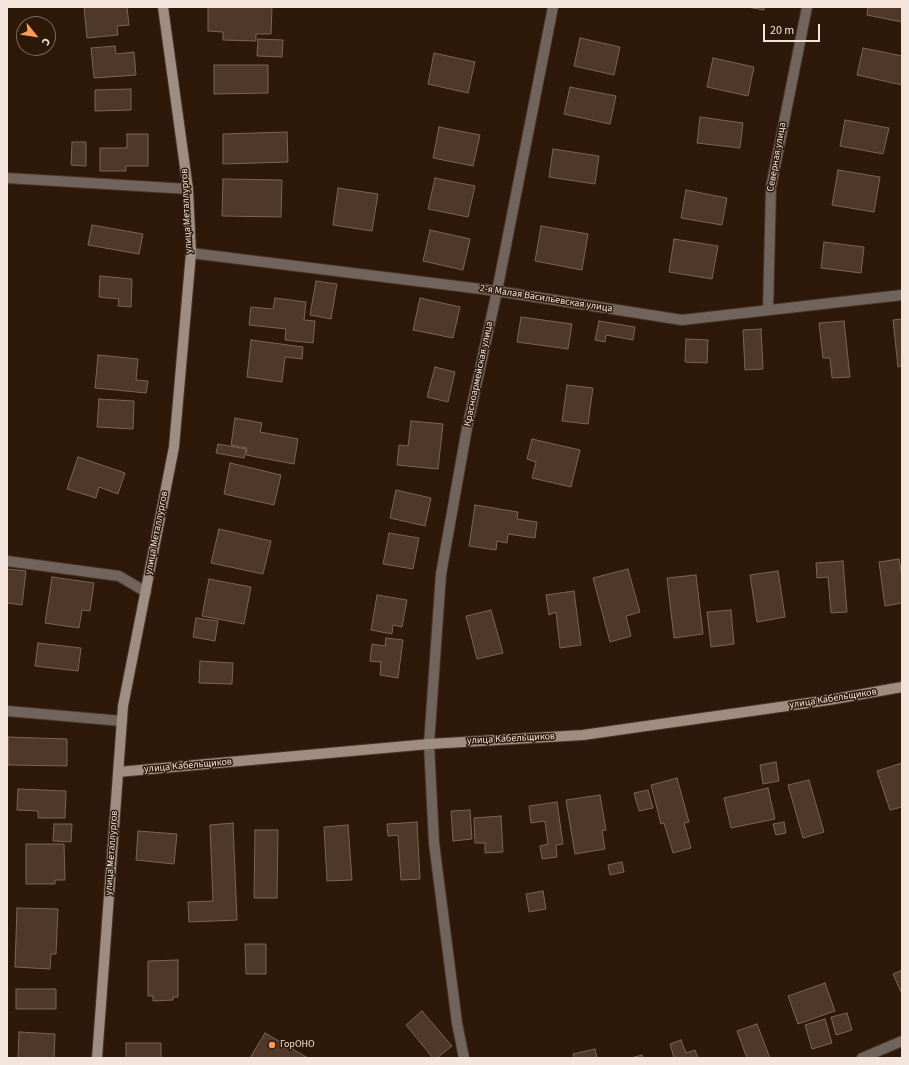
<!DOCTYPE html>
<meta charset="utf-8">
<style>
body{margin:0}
#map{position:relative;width:909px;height:1065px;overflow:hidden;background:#2d1809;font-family:"Source Sans 3",sans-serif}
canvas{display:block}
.frame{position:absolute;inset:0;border:8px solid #f4e5dc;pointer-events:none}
.north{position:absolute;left:16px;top:16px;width:40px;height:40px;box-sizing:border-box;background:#2d1809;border:1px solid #7d6a5d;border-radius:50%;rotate:120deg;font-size:11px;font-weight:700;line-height:16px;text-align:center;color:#f4e5dc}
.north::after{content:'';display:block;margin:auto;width:14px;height:18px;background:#fd9c56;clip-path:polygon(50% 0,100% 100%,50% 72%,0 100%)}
.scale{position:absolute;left:763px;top:24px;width:57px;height:18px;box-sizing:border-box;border:2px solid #f4e5dc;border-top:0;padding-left:5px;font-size:12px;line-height:14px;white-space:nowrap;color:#f4e5dc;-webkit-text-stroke:3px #2d1809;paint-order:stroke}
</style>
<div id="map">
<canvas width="909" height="1065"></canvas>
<div class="frame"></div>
<div class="north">С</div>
<div class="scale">20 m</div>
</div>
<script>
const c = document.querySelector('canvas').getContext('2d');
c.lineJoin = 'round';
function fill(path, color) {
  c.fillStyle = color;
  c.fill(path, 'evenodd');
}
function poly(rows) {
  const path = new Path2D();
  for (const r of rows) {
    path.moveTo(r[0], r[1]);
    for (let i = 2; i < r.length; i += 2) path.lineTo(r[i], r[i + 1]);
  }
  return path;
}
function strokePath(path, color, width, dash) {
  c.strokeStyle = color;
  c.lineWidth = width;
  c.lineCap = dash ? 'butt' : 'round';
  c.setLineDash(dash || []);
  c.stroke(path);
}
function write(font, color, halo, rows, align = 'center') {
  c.font = font + ' "Source Sans 3",sans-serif';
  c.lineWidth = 3;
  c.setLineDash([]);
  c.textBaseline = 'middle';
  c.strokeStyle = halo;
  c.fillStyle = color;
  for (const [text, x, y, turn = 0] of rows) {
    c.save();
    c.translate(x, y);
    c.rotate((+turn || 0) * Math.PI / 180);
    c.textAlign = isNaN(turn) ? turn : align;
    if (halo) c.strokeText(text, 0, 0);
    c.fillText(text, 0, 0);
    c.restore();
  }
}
const building = poly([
 [84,7,127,7,129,25,117,26,118,35,87,38,84,7],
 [208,7,272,7,271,34,256,34,256,41,223,40,223,32,208,31,208,7],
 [747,7,764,7,764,10,747,7],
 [868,7,902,7,902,22,867,15,868,7],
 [580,38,620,47,614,75,574,66,580,38],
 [258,39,283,40,282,57,257,56,258,39],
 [115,46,116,54,134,52,136,75,94,78,91,48,115,46],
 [863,48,902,56,902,85,857,75,863,48],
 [434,53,475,62,468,93,428,84,434,53],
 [713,58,754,67,748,96,707,87,713,58],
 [214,65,268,65,268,93,214,94,214,65],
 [570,87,616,96,610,124,564,114,570,87],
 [131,89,131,110,95,111,95,90,131,89],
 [700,117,743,123,740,148,697,143,700,117],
 [845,120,889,128,883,154,840,146,845,120],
 [439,127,480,135,473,166,433,158,439,127],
 [287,132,288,162,223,164,223,134,287,132],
 [127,134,148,134,148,166,126,166,126,171,100,171,100,148,127,148,127,134],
 [72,142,86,142,86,166,71,165,72,142],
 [553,149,599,156,595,184,549,177,553,149],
 [838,170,880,177,874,212,832,205,838,170],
 [435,178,475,186,468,217,428,209,435,178],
 [223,179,282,180,281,217,222,216,223,179],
 [338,188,378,194,372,231,333,225,338,188],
 [686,190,727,198,722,225,681,218,686,190],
 [92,225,143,234,139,254,88,245,92,225],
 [541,226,588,234,582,270,535,261,541,226],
 [430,230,470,239,463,270,423,261,430,230],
 [674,239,718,246,712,279,669,272,674,239],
 [824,242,864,247,861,273,821,268,824,242],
 [100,276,132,279,131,307,118,306,119,299,99,297,100,276],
 [316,281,337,284,331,319,310,315,316,281],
 [275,298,306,302,304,320,315,321,313,343,285,340,286,329,249,325,251,307,273,309,275,298],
 [420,298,460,307,453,338,413,330,420,298],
 [521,317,572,324,568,349,517,342,521,317],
 [902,319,902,366,898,367,893,320,902,319],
 [599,321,635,327,633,340,606,335,605,342,595,340,599,321],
 [844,321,850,377,832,378,830,358,823,358,819,323,844,321],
 [761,329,763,369,745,370,743,330,761,329],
 [686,339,708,340,707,363,685,362,686,339],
 [251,340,303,347,302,359,285,357,282,382,247,377,251,340],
 [98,355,138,359,136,380,148,381,146,393,95,388,98,355],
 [435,367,455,372,448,402,427,397,435,367],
 [567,385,593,388,588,424,562,421,567,385],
 [99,399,134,401,133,429,97,427,99,399],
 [235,418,262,423,260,432,298,439,294,464,246,455,247,448,231,445,235,418],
 [411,421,443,424,438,469,397,465,399,445,408,446,411,421],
 [532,439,580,450,571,487,532,478,536,462,527,459,532,439],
 [218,444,246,449,244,458,216,453,218,444],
 [78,457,125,473,118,494,99,487,96,498,67,489,78,457],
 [230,463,281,475,274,505,224,494,230,463],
 [396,490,431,498,425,526,390,518,396,490],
 [475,505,518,512,517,519,537,522,535,538,508,534,507,543,497,541,496,550,469,546,475,505],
 [219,529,271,541,263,574,211,563,219,529],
 [389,533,419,538,413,569,383,564,389,533],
 [899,559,902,577,902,603,885,606,879,562,899,559],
 [843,561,847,612,831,613,828,577,817,578,816,563,843,561],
 [7,569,26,571,22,605,7,603,7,569],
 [628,569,640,612,626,616,631,636,610,642,593,578,628,569],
 [778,571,785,617,757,622,750,575,778,571],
 [696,575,703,634,674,638,667,578,696,575],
 [52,577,94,583,90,611,82,610,79,628,45,623,52,577],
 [209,579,251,587,244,624,202,616,209,579],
 [574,591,581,645,560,648,556,612,549,615,546,595,574,591],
 [377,595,407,600,402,627,393,625,392,634,371,630,377,595],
 [491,610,503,653,477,659,466,616,491,610],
 [731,610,734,644,711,647,707,612,731,610],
 [196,618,218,621,215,641,193,637,196,618],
 [386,638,403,640,398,678,380,675,381,662,370,661,372,644,385,646,386,638],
 [38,643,81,648,78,671,35,666,38,643],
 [200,661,233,663,232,684,199,683,200,661],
 [8,737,67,739,67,766,8,765,8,737],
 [776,762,779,781,763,784,760,765,776,762],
 [902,763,902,807,890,810,877,771,902,763],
 [677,778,689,822,684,823,691,848,673,853,664,823,661,824,651,785,677,778],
 [809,780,824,832,803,838,788,785,809,780],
 [768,788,775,819,731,828,724,798,768,788],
 [18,789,66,791,65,818,38,818,38,811,17,810,18,789],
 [648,790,653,808,639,811,634,793,648,790],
 [600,795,606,830,602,831,605,849,575,854,566,800,600,795],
 [557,802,563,844,556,845,557,857,542,859,540,846,548,844,545,821,531,823,529,806,557,802],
 [470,810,472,839,453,841,451,811,470,810],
 [501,816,503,852,485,853,485,843,475,843,474,818,501,816],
 [417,822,420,879,401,880,398,835,388,836,387,824,417,822],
 [784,822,786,833,776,835,773,824,784,822],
 [233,823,237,920,189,922,188,902,213,901,210,825,233,823],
 [54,824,72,824,71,842,53,841,54,824],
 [348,825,352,880,327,881,324,827,348,825],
 [255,830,278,830,277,898,254,898,255,830],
 [138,831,177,834,174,864,136,860,138,831],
 [26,844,64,844,65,880,55,880,55,884,26,884,26,844],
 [622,862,624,872,610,875,608,865,622,862],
 [543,891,546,909,529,912,526,894,543,891],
 [17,908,58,909,56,954,51,954,50,969,15,967,17,908],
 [245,944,266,944,266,974,246,974,245,944],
 [178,960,178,997,173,997,173,1000,153,1001,153,996,148,996,148,961,178,960],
 [902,970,902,994,893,974,902,970],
 [825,983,835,1011,798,1024,788,996,825,983],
 [16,989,56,989,56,1009,16,1009,16,989],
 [422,1011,452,1046,437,1058,433,1058,406,1025,422,1011],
 [847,1013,852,1030,836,1035,831,1017,847,1013],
 [825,1019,832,1043,812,1049,805,1025,825,1019],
 [757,1024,770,1058,747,1058,737,1031,757,1024],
 [19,1032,55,1034,54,1058,18,1058,19,1032],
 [265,1033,308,1058,250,1058,265,1033],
 [681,1040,686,1053,695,1050,698,1058,674,1058,670,1044,681,1040],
 [126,1043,161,1043,161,1058,126,1058,126,1043],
 [595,1049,597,1058,574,1058,573,1054,595,1049],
 [642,1055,643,1058,631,1058,642,1055]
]);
fill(building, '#4f3829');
strokePath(building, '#7d6453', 1);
const lane = poly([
 [7,561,119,576,146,592],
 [429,744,434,843,457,1023,464,1058]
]);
const street = poly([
 [7,178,188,189],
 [191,253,497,291,682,320,902,295],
 [768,310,771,187,807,7],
 [7,711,122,721],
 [429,744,441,574,467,428,497,291,553,7],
 [862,1058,902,1041]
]);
const secondary = poly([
 [118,772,429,744,583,735,829,700,902,687],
 [97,1058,123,706,174,447,191,253,188,189,163,7]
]);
strokePath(lane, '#493527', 12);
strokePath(street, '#493527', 12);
strokePath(secondary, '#493527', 12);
strokePath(lane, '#70645d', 10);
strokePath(street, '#70645d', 10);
strokePath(secondary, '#9f8d81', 10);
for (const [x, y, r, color] of [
 [272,1045,4,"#fd9c56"]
]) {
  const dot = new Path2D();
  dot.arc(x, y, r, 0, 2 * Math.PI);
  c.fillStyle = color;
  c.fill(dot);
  strokePath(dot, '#2d1809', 1.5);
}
write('10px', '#f4e5dc', '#2d1809', [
 ["Северная улица",777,157,-80],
 ["улица Металлургов",187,211,-93],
 ["2-я Малая Васильевская улица",546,299,9],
 ["Красноармейская улица",479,374,-78],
 ["улица Металлургов",157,533,-79],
 ["улица Кабельщиков",833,699,-9],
 ["улица Кабельщиков",511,739,-3],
 ["улица Кабельщиков",188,766,-5],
 ["улица Металлургов",112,853,-86]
]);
write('10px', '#f4e5dc', '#2d1809', [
 ["ГорОНО",280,1045]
], 'left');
</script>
